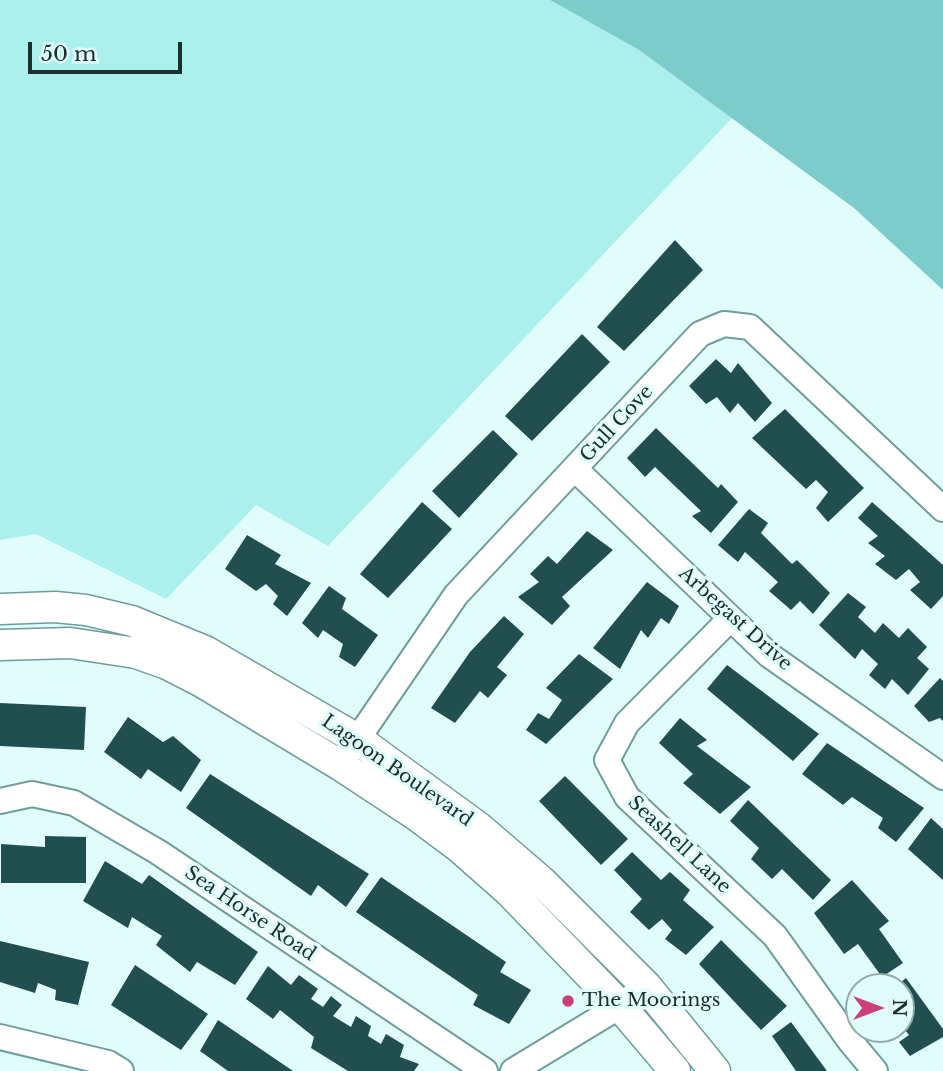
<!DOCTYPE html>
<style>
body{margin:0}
#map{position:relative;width:943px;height:1071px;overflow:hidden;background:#e0fdfc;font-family:"Libre Baskerville",serif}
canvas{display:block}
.north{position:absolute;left:845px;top:973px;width:70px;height:70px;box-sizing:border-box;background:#e0fdfc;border:2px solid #92abaa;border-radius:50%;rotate:90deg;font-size:19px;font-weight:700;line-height:28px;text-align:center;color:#1c2f2f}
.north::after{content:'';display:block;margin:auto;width:24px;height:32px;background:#c9407b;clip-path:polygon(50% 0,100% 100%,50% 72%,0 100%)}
.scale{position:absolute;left:28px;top:42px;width:154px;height:32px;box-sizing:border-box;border:4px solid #1c2f2f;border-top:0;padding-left:9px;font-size:21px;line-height:24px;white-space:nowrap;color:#1c2f2f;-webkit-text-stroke:5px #e0fdfc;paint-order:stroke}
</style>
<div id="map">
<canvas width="943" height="1071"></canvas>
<div class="north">N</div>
<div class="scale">50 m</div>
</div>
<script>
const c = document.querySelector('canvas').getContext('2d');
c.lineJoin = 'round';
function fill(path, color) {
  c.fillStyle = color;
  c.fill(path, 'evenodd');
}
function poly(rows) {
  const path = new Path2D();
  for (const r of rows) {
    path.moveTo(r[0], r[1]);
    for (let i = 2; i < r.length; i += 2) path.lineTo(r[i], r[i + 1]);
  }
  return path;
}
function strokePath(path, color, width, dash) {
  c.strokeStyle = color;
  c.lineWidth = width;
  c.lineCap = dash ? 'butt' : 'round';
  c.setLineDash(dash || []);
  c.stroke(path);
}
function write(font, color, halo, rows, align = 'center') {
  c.font = font + ' "Libre Baskerville",serif';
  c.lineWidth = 7;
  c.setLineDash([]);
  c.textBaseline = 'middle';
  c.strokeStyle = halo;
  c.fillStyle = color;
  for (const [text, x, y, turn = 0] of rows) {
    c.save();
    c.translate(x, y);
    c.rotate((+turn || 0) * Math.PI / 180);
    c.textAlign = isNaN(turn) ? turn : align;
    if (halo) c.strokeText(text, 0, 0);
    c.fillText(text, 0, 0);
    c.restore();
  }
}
fill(poly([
 [0,0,550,0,639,50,732,118,328,546,256,505,166,599,36,534,0,540]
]), '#acf0ee');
fill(poly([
 [550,0,943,0,943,290,854,208,639,50]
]), '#7ccccb');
fill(poly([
 [675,240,703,270,624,351,597,327],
 [582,334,610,362,532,441,505,416],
 [716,359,731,373,738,363,772,403,755,422,738,403,730,413,717,397,706,404,689,386],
 [785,409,864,488,828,522,816,508,828,492,816,480,806,489,752,438],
 [656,428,718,488,721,484,738,502,711,533,692,516,701,511,655,467,645,477,627,458],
 [493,430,518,454,459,518,432,491],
 [422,502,452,529,388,598,360,574],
 [872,502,943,565,943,596,931,609,910,590,920,582,909,569,896,580,875,564,885,556,868,543,878,536,858,518],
 [749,509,768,523,761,533,792,564,797,560,830,593,813,614,800,601,791,610,769,591,778,582,745,552,738,562,718,545],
 [587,531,613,550,562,597,570,606,552,625,518,597,539,582,530,574,548,556,557,564],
 [247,535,281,555,275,564,311,583,287,616,273,604,278,596,266,584,256,591,225,569],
 [647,582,679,606,669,624,661,618,648,638,641,630,620,669,593,648],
 [329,586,346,598,342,609,378,635,355,667,339,657,343,644,323,630,318,638,302,623],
 [848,593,866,607,858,617,875,633,883,623,899,638,908,628,927,647,917,658,929,669,908,695,892,679,885,689,869,675,878,664,862,649,855,659,819,625],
 [504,616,524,634,497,667,507,675,488,698,480,691,455,723,431,708,470,652],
 [579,654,613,679,546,744,526,730,538,713,549,719,562,700,546,688],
 [727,665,819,734,793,761,707,689],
 [940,678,943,681,943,721,940,718,929,722,914,706],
 [0,703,86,707,84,750,0,746],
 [128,717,163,742,173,736,201,760,181,792,148,769,141,779,104,752],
 [680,718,707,740,697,746,751,787,720,814,683,783,693,774,659,743],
 [827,743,924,808,896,842,878,828,883,818,852,797,843,805,802,774],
 [210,774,369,874,346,907,318,885,311,896,186,808],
 [565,776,628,839,601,865,539,801],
 [748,800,831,880,813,900,782,869,772,879,751,859,759,848,730,821],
 [931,818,943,829,943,880,908,849],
 [45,836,86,837,86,883,1,883,1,844,45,847],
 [632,852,661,880,670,872,690,890,683,900,714,927,686,955,665,939,672,930,662,919,649,930,630,912,642,899,614,870],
 [105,861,142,884,149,875,258,952,235,985,197,962,190,972,156,945,162,936,132,917,128,928,83,901],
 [381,877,506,962,500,972,531,990,509,1024,473,1005,478,995,356,912],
 [852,880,889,921,879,929,903,963,882,977,858,944,844,954,814,913],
 [721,940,787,1006,761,1030,699,964],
 [0,941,89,962,78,1005,55,1000,56,990,38,983,35,993,0,982],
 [135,965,208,1014,181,1050,111,1005],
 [268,966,291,985,299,975,318,989,311,999,323,1007,331,996,342,1005,333,1016,351,1027,356,1016,371,1026,368,1036,381,1044,386,1034,404,1045,400,1057,419,1064,414,1071,348,1071,311,1048,314,1037,280,1010,273,1019,246,999],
 [906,978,943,1029,943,1037,910,1056,899,1042,909,1035,901,1025,901,987,895,987],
 [218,1020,293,1071,228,1071,200,1051],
 [791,1022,827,1071,796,1071,772,1036]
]), '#214e4e');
const minor = poly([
 [575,469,769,655,943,777],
 [730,619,627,723,607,760,627,797,775,936,850,1041,875,1071],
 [348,753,456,595,700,334,724,324,750,327,943,509],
 [0,801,32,794,74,803,158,852,485,1071],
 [0,1037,108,1063,121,1071],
 [513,1071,620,1006,646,986]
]);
const tertiary = poly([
 [0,609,55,607,86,610,132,621,205,651,357,739,478,827,542,882,646,986,715,1071],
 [0,645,70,643,136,653,167,664,202,682,340,765,416,815,459,847,509,891,620,1006,675,1071]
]);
strokePath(minor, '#6f9d9c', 28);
strokePath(tertiary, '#6f9d9c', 33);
strokePath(minor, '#fff', 24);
strokePath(tertiary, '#fff', 30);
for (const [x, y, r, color] of [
 [568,1001,7,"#c9407b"]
]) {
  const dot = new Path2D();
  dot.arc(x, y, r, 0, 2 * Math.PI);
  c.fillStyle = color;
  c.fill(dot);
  strokePath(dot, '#e0fdfc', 2.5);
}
write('19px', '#1c2f2f', '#e0fdfc', [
 ["Gull Cove",617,424,-47],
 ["Arbegast Drive",735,619,42],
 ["Lagoon Boulevard",397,771,35],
 ["Seashell Lane",679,845,43],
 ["Sea Horse Road",250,914,34]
]);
write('19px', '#1c2f2f', '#e0fdfc', [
 ["The Moorings",582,1001]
], 'left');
</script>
